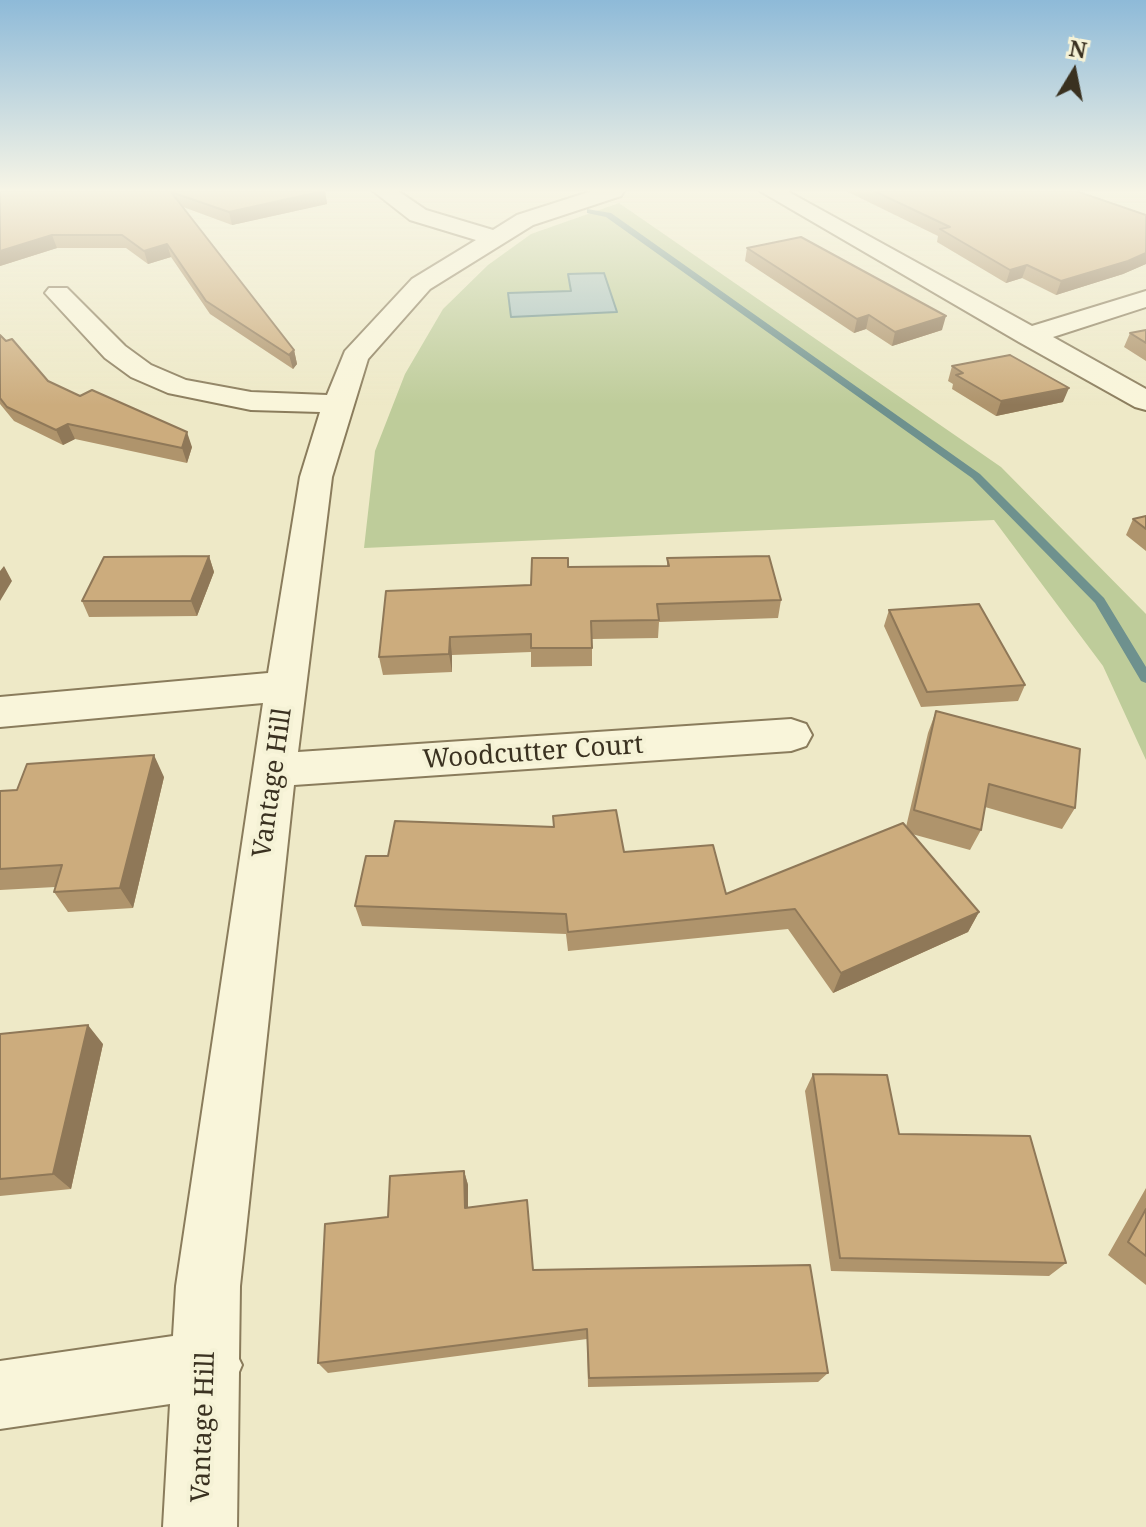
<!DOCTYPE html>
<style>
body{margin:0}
#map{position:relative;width:1146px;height:1527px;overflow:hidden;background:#eee9c7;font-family:"Noto Serif",serif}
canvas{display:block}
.north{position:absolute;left:1034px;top:32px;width:80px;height:80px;-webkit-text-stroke:6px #f5f2d6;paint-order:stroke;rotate:10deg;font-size:22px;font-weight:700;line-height:32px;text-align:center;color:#3a3120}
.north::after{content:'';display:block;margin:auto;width:28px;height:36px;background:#3a3120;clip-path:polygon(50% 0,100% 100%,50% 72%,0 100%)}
</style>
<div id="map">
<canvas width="1146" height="1527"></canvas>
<div class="north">N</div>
</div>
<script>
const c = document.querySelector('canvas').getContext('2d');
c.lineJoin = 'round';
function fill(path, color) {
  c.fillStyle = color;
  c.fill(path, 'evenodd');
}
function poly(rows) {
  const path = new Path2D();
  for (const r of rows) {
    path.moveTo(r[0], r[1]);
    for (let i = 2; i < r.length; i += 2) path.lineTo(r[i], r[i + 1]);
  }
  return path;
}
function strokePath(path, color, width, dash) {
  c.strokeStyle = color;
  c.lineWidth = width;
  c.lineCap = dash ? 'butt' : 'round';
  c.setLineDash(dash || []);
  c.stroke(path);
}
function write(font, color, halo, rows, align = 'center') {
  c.font = font + ' "Noto Serif",serif';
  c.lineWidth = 8;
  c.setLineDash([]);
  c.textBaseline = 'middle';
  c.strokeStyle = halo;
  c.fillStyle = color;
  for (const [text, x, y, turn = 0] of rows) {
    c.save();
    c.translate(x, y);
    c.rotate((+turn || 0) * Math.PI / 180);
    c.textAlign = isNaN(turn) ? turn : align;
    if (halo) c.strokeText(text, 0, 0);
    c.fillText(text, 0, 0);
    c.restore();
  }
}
fill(poly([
 [619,203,1001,467,1146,614,1146,760,1103,666,994,520,364,548,375,451,405,374,443,309,488,265,531,234]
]), '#becc9a');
const water = poly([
 [604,273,617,312,511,317,508,293,571,291,568,274,604,273]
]);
fill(water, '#a8c2bf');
strokePath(water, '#6e918e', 2);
fill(poly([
 [587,209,611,213,980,474,1104,598,1146,667,1146,683,1141,681,1095,603,972,478,606,217,587,213,587,209]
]), '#6e918e');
const minor = poly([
 [373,191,398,191,426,210,493,230,517,215,592,191,624,191,621,196,533,225,430,289,368,359,332,477,298,752,791,719,806,724,812,735,806,746,791,751,294,785,240,1286,239,1359,242,1365,239,1372,237,1527,163,1527,170,1404,0,1429,0,1361,173,1336,176,1286,263,703,0,727,0,697,268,673,300,477,320,412,251,410,168,393,131,377,105,358,45,293,49,288,67,288,125,346,151,365,186,380,251,392,327,395,345,351,412,279,476,240,410,220,373,191],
 [760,191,787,191,1032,326,1146,291,1146,307,1053,337,1146,389,1146,410,1135,407,1019,342,760,191]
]);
strokePath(minor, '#8a7c5c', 4);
fill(minor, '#f9f5da');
fill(poly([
 [0,191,325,191,327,204,232,225,183,207,294,350,297,364,293,369,210,314,171,257,148,264,126,248,57,248,0,266],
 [846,191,1076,191,1146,215,1146,264,1123,274,1056,295,1022,278,1006,283,937,242,938,236],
 [747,248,942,330,892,346,866,329,854,333,745,261],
 [1146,330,1146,361,1124,347,1130,333],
 [0,335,48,381,192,447,187,463,75,439,63,445,14,421,0,404],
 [952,366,1063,402,996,416,952,389,953,384,948,381],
 [1146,516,1146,551,1126,535,1133,519],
 [209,556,214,572,197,616,89,617,82,601],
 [667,558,781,600,778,618,659,622,658,638,592,639,592,666,531,667,531,652,452,655,452,672,383,675,379,657,568,567,667,566],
 [889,610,1025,685,1018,701,921,707,884,626],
 [936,711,1075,808,1062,829,985,807,981,830,970,850,912,834,979,912,968,932,833,993,788,929,568,951,566,934,362,926,355,906,388,856,553,827,553,816,624,852,726,894,906,827,928,733],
 [164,777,133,908,68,912,54,892,55,887,0,890,0,791],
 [0,1034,103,1044,71,1189,0,1196],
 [813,1074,899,1134,1066,1263,1049,1276,831,1271,805,1091],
 [464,1171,468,1185,468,1207,533,1270,828,1373,818,1382,588,1387,587,1339,328,1373,318,1363,388,1217],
 [1146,1188,1146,1285,1108,1255]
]), '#af946c');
fill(poly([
 [325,191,327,204,232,225,229,212],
 [52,235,57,248,0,266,0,251],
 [167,244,171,257,148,264,144,251],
 [1146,253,1146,264,1123,274,1056,295,1061,281],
 [1027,265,1022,278,1006,283,1010,270],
 [869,315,866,329,854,333,857,319],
 [946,316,942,330,892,346,895,332],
 [294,350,297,364,293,369,289,355],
 [1069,388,1063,402,996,416,1001,401],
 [68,424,75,439,63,445,56,430],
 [187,432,192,447,187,463,182,448],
 [209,556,214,572,197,616,191,601],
 [4,566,12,581,0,601,0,571],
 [450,637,452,655,452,672,449,654],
 [154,755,164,777,133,908,120,888],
 [979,912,968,932,833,993,841,973],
 [88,1025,103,1044,71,1189,53,1174],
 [464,1171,468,1185,468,1222,465,1208]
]), '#8f7858');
const building = poly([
 [0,191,324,191,229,212,171,192,294,350,289,355,206,301,167,244,144,251,122,235,52,235,0,251,0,191],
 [874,191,1076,191,1146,215,1146,253,1128,261,1061,281,1027,265,1010,270,940,229,950,227,874,191],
 [801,237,946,316,895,332,869,315,857,319,747,248,801,237],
 [1146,330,1146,343,1130,333,1146,330],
 [0,335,6,341,12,339,48,381,80,396,92,390,187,432,182,448,68,424,56,430,7,407,0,398,0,335],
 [1010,355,1069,388,1001,401,956,375,963,373,952,366,1010,355],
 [1146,516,1146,529,1133,519,1146,516],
 [209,556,191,601,82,601,104,557,209,556],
 [769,556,781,600,657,604,659,620,591,621,592,648,531,648,531,634,450,637,449,654,379,657,386,591,531,585,532,558,568,558,568,567,669,566,667,558,769,556],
 [979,604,1025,685,927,692,889,610,979,604],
 [936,711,1080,749,1075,808,989,784,981,830,914,810,936,711],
 [154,755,120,888,54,892,62,865,0,869,0,791,17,790,27,764,154,755],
 [616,810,624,852,713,845,726,894,903,823,979,912,841,973,795,909,568,932,566,914,355,906,366,856,388,856,395,821,554,827,553,816,616,810],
 [88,1025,53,1174,0,1179,0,1034,88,1025],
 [813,1074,887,1075,899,1134,1030,1136,1066,1263,840,1258,813,1074],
 [464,1171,465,1208,527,1200,533,1270,810,1265,828,1373,589,1378,587,1329,318,1363,325,1224,388,1217,390,1176,464,1171],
 [1146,1209,1146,1256,1128,1242,1146,1209]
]);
fill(building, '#ccac7d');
strokePath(building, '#8f7858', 2);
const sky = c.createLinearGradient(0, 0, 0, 405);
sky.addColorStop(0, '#8ebad8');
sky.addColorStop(0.47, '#f7f5e6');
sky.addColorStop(1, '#f7f5e600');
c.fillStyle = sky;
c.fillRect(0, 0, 1146, 405);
write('26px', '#3a3120', '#f5f2d6', [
 ["Woodcutter Court",533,753,-4],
 ["Vantage Hill",273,783,-82],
 ["Vantage Hill",204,1427,-88]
]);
</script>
